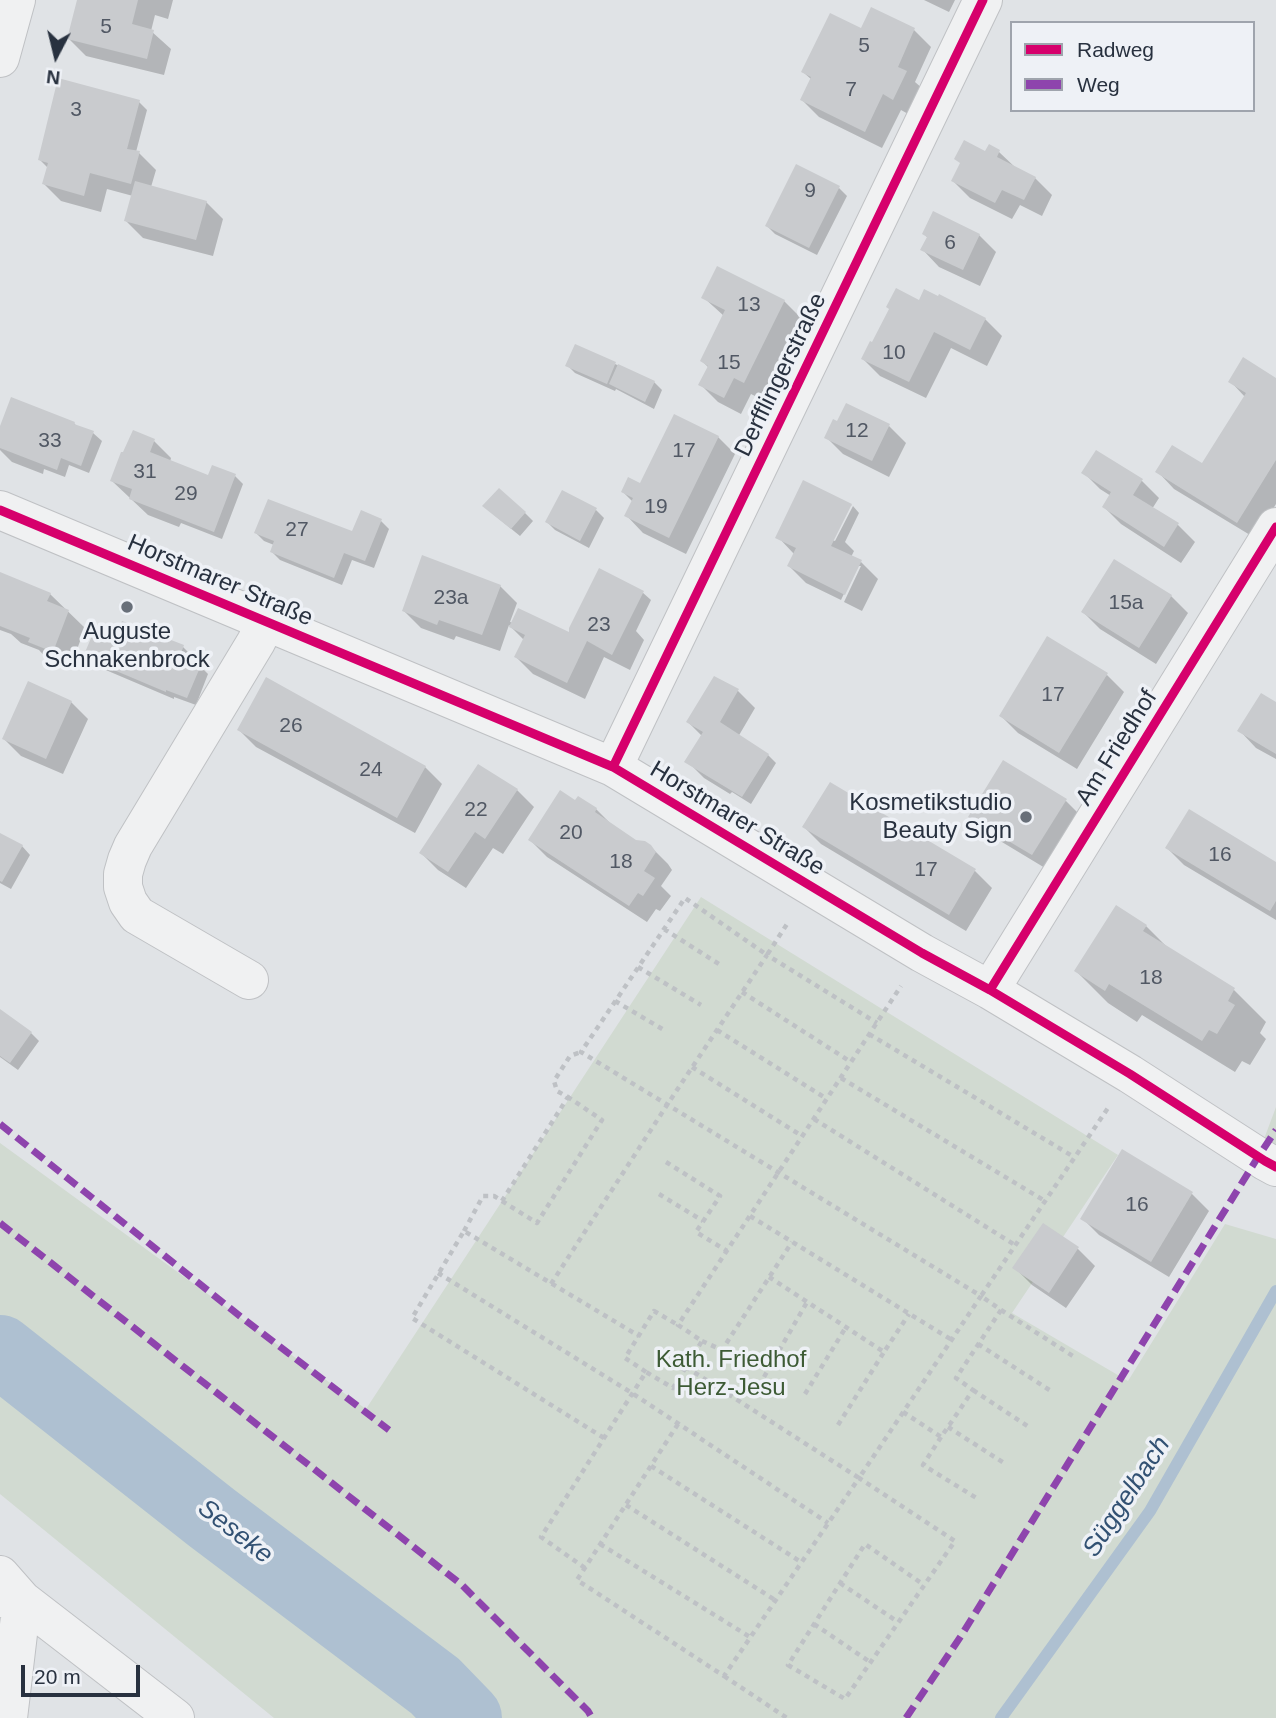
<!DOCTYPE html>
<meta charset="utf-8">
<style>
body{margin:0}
#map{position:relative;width:1276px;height:1718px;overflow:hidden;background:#e0e3e6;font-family:Helvetica,sans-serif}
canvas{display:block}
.legend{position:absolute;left:1010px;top:21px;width:245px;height:91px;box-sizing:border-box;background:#eef1f6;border:2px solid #9fa4ad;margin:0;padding:9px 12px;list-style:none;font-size:21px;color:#28313f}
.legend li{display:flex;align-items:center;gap:14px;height:35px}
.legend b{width:35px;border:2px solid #9fa4ad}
.north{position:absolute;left:21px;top:21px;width:70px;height:70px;-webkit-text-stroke:5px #eef1f6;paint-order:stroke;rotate:187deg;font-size:19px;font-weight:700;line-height:28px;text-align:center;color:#28313f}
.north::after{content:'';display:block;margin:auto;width:24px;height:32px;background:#28313f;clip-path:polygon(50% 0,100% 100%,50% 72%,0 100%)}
.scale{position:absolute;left:21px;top:1665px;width:119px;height:32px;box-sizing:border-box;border:4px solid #28313f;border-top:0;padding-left:9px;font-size:21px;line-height:24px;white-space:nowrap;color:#28313f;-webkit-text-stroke:5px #eef1f6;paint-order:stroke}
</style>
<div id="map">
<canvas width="1276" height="1718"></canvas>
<ul class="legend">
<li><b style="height:9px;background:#d6006c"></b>Radweg</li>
<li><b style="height:9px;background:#8e44ad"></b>Weg</li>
</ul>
<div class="north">N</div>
<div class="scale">20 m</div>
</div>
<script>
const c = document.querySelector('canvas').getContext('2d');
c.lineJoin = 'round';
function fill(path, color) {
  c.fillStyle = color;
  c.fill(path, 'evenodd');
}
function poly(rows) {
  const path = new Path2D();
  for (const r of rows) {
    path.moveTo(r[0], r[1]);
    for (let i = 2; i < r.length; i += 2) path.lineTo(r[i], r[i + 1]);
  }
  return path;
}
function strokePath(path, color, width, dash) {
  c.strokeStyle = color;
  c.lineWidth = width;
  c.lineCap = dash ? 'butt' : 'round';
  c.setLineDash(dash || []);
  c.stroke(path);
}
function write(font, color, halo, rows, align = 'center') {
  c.font = font + ' Helvetica,sans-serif';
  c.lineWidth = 7;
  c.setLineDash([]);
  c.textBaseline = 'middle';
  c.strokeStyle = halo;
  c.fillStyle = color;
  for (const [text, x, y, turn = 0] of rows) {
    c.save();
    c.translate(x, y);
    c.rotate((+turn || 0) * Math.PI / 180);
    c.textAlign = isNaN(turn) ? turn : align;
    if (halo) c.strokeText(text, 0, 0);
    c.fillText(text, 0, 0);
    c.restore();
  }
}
fill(poly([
 [701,897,1118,1155,1012,1313,1128,1381,1225,1224,1276,1239,1276,1718,274,1718,0,1494,0,1143,366,1409],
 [1276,1107,1276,1156,1258,1155]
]), '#d1dad1');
fill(poly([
 [79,0,173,0,168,19,155,15,151,31,171,49,164,75,86,56,69,39],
 [924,0,955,0,949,12],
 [862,30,914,30,931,47,915,82,923,89,910,115,901,110,882,148,819,117,802,100,812,80,803,72],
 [139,102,147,110,136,152,139,153,156,170,151,187,206,202,223,219,213,256,143,238,126,221,133,196,107,189,101,212,61,201,44,184,48,168,40,160],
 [989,147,999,152,1017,169,1035,178,1052,195,1042,216,1020,205,1012,219,970,198,953,181,986,154],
 [839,188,847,196,817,255,775,234,767,226],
 [924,234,979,235,996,252,980,286,939,267,923,250,928,238],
 [703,297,784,301,801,318,761,399,751,394,741,414,718,402,701,385,709,368,702,361,724,316],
 [920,302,985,319,1002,336,987,366,951,348,926,398,880,376,863,359],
 [576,346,654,382,662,390,654,409,616,389,615,391,575,373,567,365],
 [1276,380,1276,504,1255,538,1174,489,1158,472,1203,466,1245,397,1231,382],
 [74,423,78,428,93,433,102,441,89,473,69,465,65,477,44,469,43,474,12,462,0,450,0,431],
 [889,426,906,443,889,477,843,454,826,437],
 [718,437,735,454,686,554,643,533,626,515,633,502,623,492,641,485],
 [154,441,171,458,170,462,209,478,235,476,243,484,222,539,181,523,179,527,148,515,112,481],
 [1083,472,1142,481,1159,498,1152,509,1178,525,1195,542,1181,563,1121,524,1104,507,1111,496,1100,489],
 [804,482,852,506,849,506,832,540,835,541,853,506,859,513,845,542,854,551,851,557,861,562,878,579,862,611,844,602,861,566,857,566,841,600,806,583,789,566,794,554,778,537],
 [563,492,596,510,604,518,589,548,555,530,547,522],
 [525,513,533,521,520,536,493,514],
 [381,521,389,529,374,568,352,560,342,585,280,560,272,552,274,545,264,541,256,533,353,533],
 [0,574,50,594,85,628,70,668,47,659,39,650,21,643,11,634,0,630],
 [500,586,517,603,510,622,570,635,642,592,651,600,636,631,644,640,630,670,604,657,585,699,533,674,516,657,524,640,509,625,500,651,456,636,454,640,421,628,404,611],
 [1171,596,1188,613,1156,664,1100,629,1083,612],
 [119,635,183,647,191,655,188,662,200,666,208,674,196,705,174,697,174,699,94,665,85,657],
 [1107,675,1124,692,1077,769,1018,733,1001,716],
 [714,678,738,691,755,708,738,737,768,755,776,763,751,804,732,792,730,794,704,778,687,761,702,736,688,722],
 [71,702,88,719,63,774,21,756,4,739],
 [1276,704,1276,759,1256,748,1240,731],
 [239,730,425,767,442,784,415,833,256,747],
 [831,784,975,871,992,888,966,931,821,844,804,827],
 [517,790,534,807,503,854,493,848,466,888,438,870,421,853],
 [1066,801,1083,818,1050,871,987,833,971,816],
 [576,802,596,809,613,826,636,841,650,846,668,864,672,870,661,886,671,896,660,911,656,909,647,922,547,857,530,840],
 [0,835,22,846,30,855,11,889,0,883],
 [1167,848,1276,864,1276,920,1184,865],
 [1146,926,1171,951,1234,990,1266,1022,1260,1033,1266,1039,1250,1065,1242,1061,1235,1072,1142,1015,1137,1022,1108,1003,1076,971],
 [0,1011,31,1033,39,1041,18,1070,0,1057],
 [1123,1152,1192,1194,1209,1211,1169,1277,1099,1235,1082,1218],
 [1043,1225,1078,1249,1095,1266,1066,1308,1032,1285,1015,1268]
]), '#0003');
strokePath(poly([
 [1001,1718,1150,1511,1276,1291]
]), '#aec0d1', 12);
strokePath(poly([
 [0,1351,212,1518,435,1686,466,1718]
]), '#aec0d1', 72);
fill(poly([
 [77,0,138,0,132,24,154,30,147,59,67,39],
 [871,7,915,28,898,67,907,71,893,100,883,94,865,132,800,100,811,77,801,72,830,13,861,28],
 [58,78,140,100,127,149,140,151,131,184,90,173,84,196,42,184,48,163,38,160],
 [964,140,985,151,989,144,1000,150,997,157,1036,177,1024,200,1002,190,995,203,951,181,960,163,954,159],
 [796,164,840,186,809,248,765,226],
 [135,181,207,201,196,240,124,221],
 [933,211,980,234,963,270,920,250,927,237,922,234],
 [717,266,785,300,744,383,734,378,724,398,698,385,708,366,700,361,725,310,701,298],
 [896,288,919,300,924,289,938,296,939,294,986,318,970,350,934,332,909,382,861,359,870,341,872,342,889,309,886,307],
 [575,344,616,362,607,384,565,366],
 [1243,357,1276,378,1276,460,1237,523,1155,472,1172,445,1202,463,1246,393,1228,382],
 [618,364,655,381,645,402,609,384],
 [11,397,75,422,74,424,94,431,81,466,61,458,57,470,0,448,0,426],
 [846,403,890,424,872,461,824,438,833,419,837,421],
 [674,414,719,436,669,538,624,516,633,498,621,492,628,477,640,483],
 [133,430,155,439,150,452,208,475,212,465,236,474,214,532,129,499,132,489,110,481,121,452,123,452],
 [1096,450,1143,479,1133,495,1179,523,1164,547,1102,507,1111,492,1081,473],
 [803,480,852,504,831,546,862,560,845,595,787,566,796,548,775,538],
 [499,488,526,512,511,529,482,506],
 [562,490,597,508,580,541,545,522],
 [268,499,352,531,361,510,382,519,365,561,344,553,334,578,270,552,274,541,254,533],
 [422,555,501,585,482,635,439,620,437,625,402,611],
 [1114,559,1172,595,1139,648,1081,612],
 [599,568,644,591,612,655,587,641,567,683,514,657,525,635,509,627,518,608,569,632,569,628],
 [0,572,51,593,47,601,69,610,53,652,28,642,30,638,0,626],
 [122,621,184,645,180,656,201,665,187,698,166,690,166,692,83,657,97,624,118,632],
 [1047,636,1108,673,1059,753,999,716],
 [714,676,739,689,720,722,769,754,742,797,684,762,703,732,686,722],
 [266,677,426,766,397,818,237,730],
 [28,681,72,701,46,759,2,739],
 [1261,693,1276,702,1276,754,1237,731],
 [1003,760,1067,799,1032,855,968,817],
 [478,764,518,789,485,839,475,832,448,872,419,853],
 [830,782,976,869,949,915,802,827],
 [560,790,575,800,578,796,597,808,595,812,636,840,645,841,651,845,656,852,644,871,655,878,643,896,638,893,629,906,528,840],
 [1189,809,1276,862,1276,901,1270,911,1165,848],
 [0,833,23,845,2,882,0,881],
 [1116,905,1147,925,1143,931,1235,988,1228,1001,1235,1005,1217,1034,1209,1030,1202,1041,1109,984,1105,991,1074,971],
 [0,1009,32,1032,10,1063,0,1056],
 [1122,1149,1193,1192,1151,1262,1080,1219],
 [1043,1223,1079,1247,1049,1293,1012,1268]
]), '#c9cbce');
const minor = poly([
 [0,58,16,0],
 [0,510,613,767,922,953,990,990,1130,1074,1265,1161,1276,1167],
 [613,767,983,0],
 [249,980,137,915,128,902,123,887,123,874,127,860,133,846,256,642,266,622],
 [990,990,1276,527],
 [0,1575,22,1600,175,1718],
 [2,1598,22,1600,8,1718]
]);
strokePath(minor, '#bfc1c4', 40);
strokePath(poly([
 [664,929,722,966],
 [638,967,701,1005],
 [742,992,851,1062],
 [615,1001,664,1030],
 [717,1030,827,1099],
 [869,1034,1074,1157],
 [692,1067,802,1136],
 [841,1078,1045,1201],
 [814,1119,1015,1245],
 [666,1162,720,1196,696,1232,727,1251],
 [659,1194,703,1221],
 [502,1201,537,1223,602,1120,568,1097],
 [750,1216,952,1340],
 [464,1231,483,1196,494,1196,502,1201,568,1097,557,1091,554,1081,570,1056,581,1052],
 [438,1273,632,1393,828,1523],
 [769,1277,884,1352,909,1314],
 [551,1284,667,1105,767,955,877,1023],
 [1001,1310,1076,1358],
 [702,1341,722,1350,792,1242],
 [978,1344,1051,1391],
 [686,1367,859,1478,981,1296,581,1052,685,898,767,955,787,924],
 [646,1372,625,1358,654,1311,678,1325],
 [764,1377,807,1302],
 [973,1390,1029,1427],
 [805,1394,846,1327],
 [903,1412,941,1437,948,1427,973,1390,956,1378,1001,1310,981,1296,1108,1108],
 [678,1424,577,1580,724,1676,859,1478,955,1541,845,1699,788,1665,865,1544,924,1585],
 [838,1425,884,1352],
 [948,1427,1004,1463],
 [941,1437,923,1465,978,1499],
 [604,1438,412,1318,464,1231,639,1336],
 [651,1466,801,1562],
 [626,1505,775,1600],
 [600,1544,750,1637],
 [585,1568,541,1537,646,1372,673,1388,702,1341,678,1325,901,986],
 [840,1583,898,1622],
 [814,1624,870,1662],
 [724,1676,787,1718]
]), '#bec1c5', 4.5, [5, 5]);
strokePath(minor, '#f0f1f2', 38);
strokePath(poly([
 [0,1124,241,1317,389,1430],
 [0,1223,462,1585,588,1711,592,1718],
 [906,1718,961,1636,1258,1157,1276,1130]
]), '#8e44ad', 7, [14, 7]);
strokePath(poly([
 [0,510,613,767,922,953,990,990,1130,1074,1265,1161,1276,1167],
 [613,767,983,0],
 [990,990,1276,527]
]), '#d6006c', 9);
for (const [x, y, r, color] of [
 [127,607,7,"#686f79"],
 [1026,817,7,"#686f79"]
]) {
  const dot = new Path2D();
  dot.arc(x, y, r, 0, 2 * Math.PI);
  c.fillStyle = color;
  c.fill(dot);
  strokePath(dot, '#eef1f6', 2.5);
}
write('21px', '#515864', null, [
 ["5",106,27],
 ["5",864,46],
 ["7",851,90],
 ["3",76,110],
 ["9",810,191],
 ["6",950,243],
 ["13",749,305],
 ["10",894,353],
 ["15",729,363],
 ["12",857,431],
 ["33",50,441],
 ["17",684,451],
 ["31",145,472],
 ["29",186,494],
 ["19",656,507],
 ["27",297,530],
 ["23a",451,598],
 ["15a",1126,603],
 ["23",599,625],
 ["17",1053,695],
 ["26",291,726],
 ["24",371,770],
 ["22",476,810],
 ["20",571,833],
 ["16",1220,855],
 ["18",621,862],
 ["17",926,870],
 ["18",1151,978],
 ["16",1137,1205]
]);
write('24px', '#28313f', '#eef1f6', [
 ["Derfflingerstraße",781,375,-64],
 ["Horstmarer Straße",220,581,23],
 ["Am Friedhof",1117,748,-58],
 ["Horstmarer Straße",737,819,31]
]);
write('24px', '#28313f', '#eef1f6', [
 ["Auguste",127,632],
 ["Schnakenbrock",127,660],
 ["Kosmetikstudio",1012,803,"right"],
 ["Beauty Sign",1012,831,"right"]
]);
write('24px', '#3d5b35', '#eef1f6', [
 ["Kath. Friedhof",731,1360],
 ["Herz-Jesu",731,1388]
]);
write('italic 26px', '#325173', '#eef1f6', [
 ["Süggelbach",1127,1497,-57],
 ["Seseke",235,1532,38]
]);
</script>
